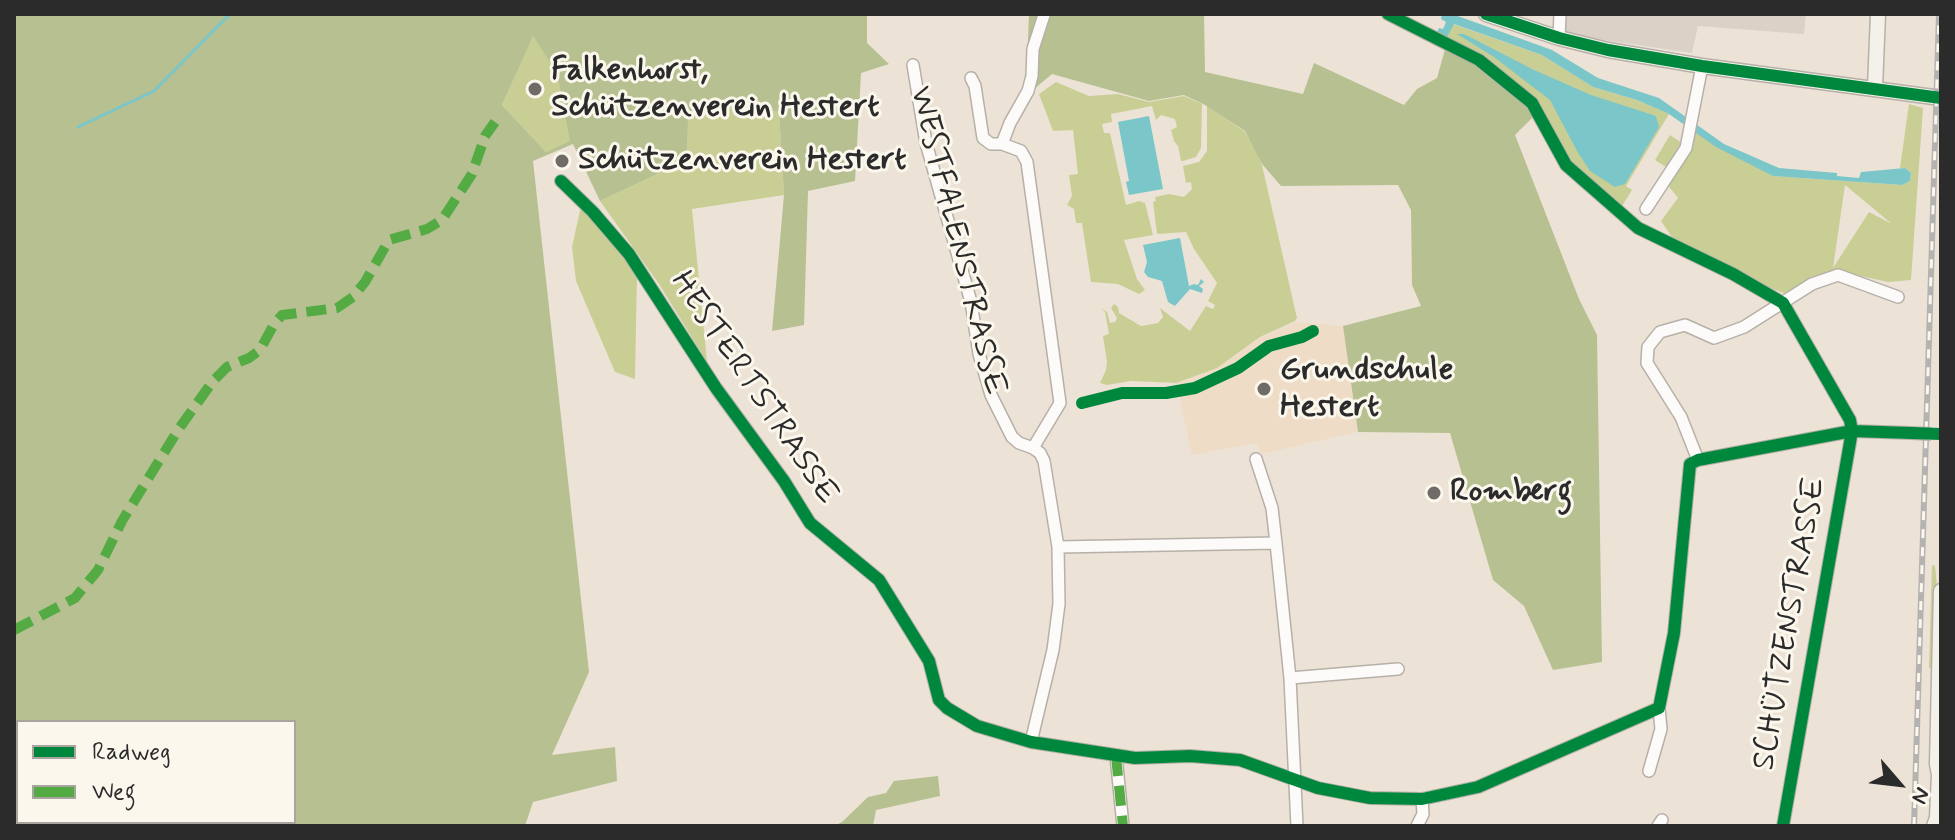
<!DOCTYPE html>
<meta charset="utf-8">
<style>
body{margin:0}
#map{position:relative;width:1955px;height:840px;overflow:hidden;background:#ece3d6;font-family:Mynerve,sans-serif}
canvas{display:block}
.frame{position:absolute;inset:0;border:16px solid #2b2b2b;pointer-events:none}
.legend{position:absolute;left:16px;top:720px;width:280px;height:104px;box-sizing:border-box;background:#fbf7ec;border:2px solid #a8a59f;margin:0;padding:10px 14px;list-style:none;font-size:24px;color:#2b2b2b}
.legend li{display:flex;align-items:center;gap:16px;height:40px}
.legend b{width:40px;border:2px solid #a8a59f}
.north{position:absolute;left:1859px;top:744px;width:80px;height:80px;-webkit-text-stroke:6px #fbf7ec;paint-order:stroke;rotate:118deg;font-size:22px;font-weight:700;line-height:32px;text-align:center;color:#2b2b2b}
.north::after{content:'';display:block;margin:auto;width:28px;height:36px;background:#2b2b2b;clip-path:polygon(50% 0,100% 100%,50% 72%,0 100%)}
</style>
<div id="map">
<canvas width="1955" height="840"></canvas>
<div class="frame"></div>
<ul class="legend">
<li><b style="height:10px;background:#00873e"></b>Radweg</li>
<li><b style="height:10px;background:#54ab44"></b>Weg</li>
</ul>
<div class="north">N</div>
</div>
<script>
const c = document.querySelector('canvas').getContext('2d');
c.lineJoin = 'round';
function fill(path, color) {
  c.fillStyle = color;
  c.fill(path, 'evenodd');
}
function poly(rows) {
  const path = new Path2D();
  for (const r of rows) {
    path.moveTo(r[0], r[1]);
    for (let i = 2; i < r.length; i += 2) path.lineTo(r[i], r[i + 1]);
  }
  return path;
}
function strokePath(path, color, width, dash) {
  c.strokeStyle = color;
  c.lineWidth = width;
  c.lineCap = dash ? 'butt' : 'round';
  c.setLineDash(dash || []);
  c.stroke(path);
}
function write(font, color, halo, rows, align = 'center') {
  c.font = font + ' Mynerve,sans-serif';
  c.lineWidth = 6;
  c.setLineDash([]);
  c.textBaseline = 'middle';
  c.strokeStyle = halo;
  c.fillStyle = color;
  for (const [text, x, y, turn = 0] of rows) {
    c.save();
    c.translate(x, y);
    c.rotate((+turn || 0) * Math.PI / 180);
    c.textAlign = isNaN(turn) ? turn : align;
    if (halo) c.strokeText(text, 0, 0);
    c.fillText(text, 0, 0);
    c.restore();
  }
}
fill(poly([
 [1296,322,1343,326,1358,432,1261,454,1257,443,1192,455,1176,383,1217,368,1260,338]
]), '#eedcc7');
fill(poly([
 [1564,14,1806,14,1804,34,1698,26,1692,53,1563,34]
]), '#dbd1c6');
fill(poly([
 [1453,24,1542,55,1593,87,1637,100,1669,114,1626,186,1632,190,1622,206,1569,164,1537,108,1446,39],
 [533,35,557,73,571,141,546,152,502,105],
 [1056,82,1089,96,1118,94,1149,102,1184,96,1202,104,1201,148,1196,157,1183,161,1181,161,1178,146,1174,141,1171,130,1177,127,1175,119,1161,115,1156,120,1152,106,1111,114,1112,122,1102,124,1104,133,1110,133,1126,205,1139,201,1145,203,1153,235,1124,240,1137,279,1145,290,1139,294,1118,284,1091,282,1082,223,1076,223,1074,209,1067,205,1072,196,1069,175,1078,174,1073,130,1053,131,1039,94],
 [726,104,779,112,784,195,692,209,707,362,659,284,600,201,687,160,688,121],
 [1909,104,1923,108,1911,280,1888,282,1833,270,1784,293,1770,288,1676,243,1661,221,1678,198,1667,184,1691,130,1773,176,1902,185,1910,181,1911,173,1905,168,1900,168],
 [1845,185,1892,224,1869,212,1833,268],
 [1207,106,1244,131,1255,148,1262,165,1297,318,1295,321,1260,337,1217,368,1176,383,1131,381,1107,385,1100,383,1106,370,1107,362,1103,336,1109,334,1105,312,1101,308,1107,312,1110,323,1115,322,1117,318,1111,308,1114,304,1118,307,1119,313,1141,326,1158,323,1163,317,1160,308,1190,331,1206,306,1213,309,1215,305,1208,301,1217,283,1194,249,1186,232,1157,234,1153,202,1156,201,1155,197,1169,194,1184,197,1192,189,1191,182,1186,183,1183,166,1199,162,1207,151],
 [1670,135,1685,145,1669,169,1655,160],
 [581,206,637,274,635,379,615,372,576,281,572,247],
 [1932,565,1935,566,1937,586,1936,636,1932,668,1929,668]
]), '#c9ce95');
fill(poly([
 [14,14,867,14,867,43,889,64,861,73,855,181,808,191,804,325,772,331,784,195,779,112,726,104,688,121,687,160,600,201,573,144,533,161,589,672,552,755,615,747,617,781,533,802,525,826,14,826],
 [533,36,557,73,570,141,546,152,502,105],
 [18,722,294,722,294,822,18,822],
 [1029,14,1204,14,1205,72,1303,94,1314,63,1404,105,1417,89,1437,78,1446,46,1496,75,1536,114,1515,135,1579,299,1597,335,1602,662,1553,670,1524,606,1493,580,1450,433,1358,432,1343,326,1421,306,1412,285,1411,210,1398,185,1281,186,1262,164,1245,131,1205,105,1184,95,1149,101,1052,74,1033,90,1026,89],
 [938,776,940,796,876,810,873,826,834,826,842,822,868,797,886,793,894,781]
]), '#b6c090');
fill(poly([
 [1442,14,1452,14,1552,50,1598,78,1659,98,1724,144,1779,168,1837,173,1837,176,1859,178,1861,172,1905,168,1911,173,1910,181,1902,185,1773,176,1716,147,1669,114,1637,100,1593,87,1542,55,1454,24,1446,39,1436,34,1439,28,1443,29,1446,22,1441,19],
 [1457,34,1464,34,1534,70,1591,95,1656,116,1659,127,1625,184,1615,187,1590,171,1577,151,1550,100,1494,57],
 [1149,116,1163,189,1129,195,1126,182,1129,181,1118,122],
 [1180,238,1189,286,1194,284,1198,285,1201,279,1204,282,1199,286,1203,289,1202,293,1190,289,1175,306,1168,302,1162,281,1148,277,1144,272,1147,262,1143,245]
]), '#7bc6c9');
strokePath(poly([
 [78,127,154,91,230,14]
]), '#7bc6c9', 3);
const street = poly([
 [1388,14,1479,60,1532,103,1566,165,1638,228,1733,274,1783,303,1850,420,1852,431,1783,826],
 [1559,38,1560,14],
 [913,65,926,143,971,302,979,354,991,395,1012,437,1019,443,1033,448],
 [971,78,975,86,983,138,991,144,1002,144,1010,123,1028,91,1032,76,1033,49,1044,15],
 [1002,144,1021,151,1027,162,1060,403,1033,448,1040,453,1044,461,1058,547,1059,604,1053,650,1031,742],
 [561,181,593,212,629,254,716,388,784,481,810,523,879,580,929,661,939,700,947,708,977,726,1031,742,1135,758,1190,756,1240,760,1318,788,1370,798,1422,799,1478,787,1659,708,1674,633,1690,464,1698,460,1852,431,1911,433],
 [1646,209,1686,148,1702,66],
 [1256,459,1272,508,1276,543,1290,678,1297,826],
 [1698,460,1681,417,1647,363,1648,347,1660,332,1685,325,1714,338,1744,327,1812,284,1838,275,1898,297],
 [1058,547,1276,543],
 [1290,678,1398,669],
 [1116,756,1123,826],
 [1649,771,1661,729,1659,708],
 [1417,826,1423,814,1422,799],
 [1658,826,1662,820]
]);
const secondary = poly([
 [1486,14,1559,38,1608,50,1702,66,1941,98],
 [1875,88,1878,14],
 [1934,826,1937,818,1939,775,1937,764,1941,591]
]);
strokePath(street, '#b6b0a8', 14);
strokePath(secondary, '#b6b0a8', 17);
strokePath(street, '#fcfbf9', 11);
strokePath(secondary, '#f4f1ea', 14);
const rail = poly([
 [1914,826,1939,14]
]);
strokePath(rail, '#b4b3b1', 6);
strokePath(rail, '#fbf7ec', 3, [9]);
const streetBridge = poly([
 [1911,433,1931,434]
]);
strokePath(streetBridge, '#b6b0a8', 14, []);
strokePath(streetBridge, '#fcfbf9', 11);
strokePath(poly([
 [14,630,75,598,98,570,122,521,178,430,213,381,227,367,249,358,260,350,274,324,282,315,337,308,353,297,365,282,389,240,427,229,442,220,472,174,485,136,495,122],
 [1116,756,1123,826]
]), '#54ab44', 10, [20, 10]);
strokePath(poly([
 [1388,14,1479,60,1532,103,1566,165,1638,228,1733,274,1783,303,1850,420,1852,431,1783,826],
 [1486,14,1559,38,1608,50,1702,66,1941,98],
 [561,181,593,212,629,254,716,388,784,481,810,523,879,580,929,661,939,700,947,708,977,726,1031,742,1135,758,1190,756,1240,760,1318,788,1370,798,1422,799,1478,787,1659,708,1674,633,1690,464,1698,460,1852,431,1941,434],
 [1082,403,1122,393,1166,393,1195,388,1238,368,1269,346,1302,337,1313,331]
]), '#00873e', 12);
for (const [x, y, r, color] of [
 [535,89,8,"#6f6b67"],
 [562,161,8,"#6f6b67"],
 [1264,389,8,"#6f6b67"],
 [1434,493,8,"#6f6b67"]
]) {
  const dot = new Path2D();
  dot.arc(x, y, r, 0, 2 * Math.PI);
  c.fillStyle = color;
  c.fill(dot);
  strokePath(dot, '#fbf7ec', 3);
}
write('bold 32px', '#2b2b2b', '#fbf7ec', [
 ["Falkenhorst,",551,71],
 ["Schützenverein Hestert",551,108],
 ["Schützenverein Hestert",578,161],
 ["Grundschule",1280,371],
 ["Hestert",1280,408],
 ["Romberg",1450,493]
], 'left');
write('32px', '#2b2b2b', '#fbf7ec', [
 ["WESTFALENSTRASSE",956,241,76],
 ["HESTERTSTRASSE",753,389,56],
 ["SCHÜTZENSTRASSE",1791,624,-80]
]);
</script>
